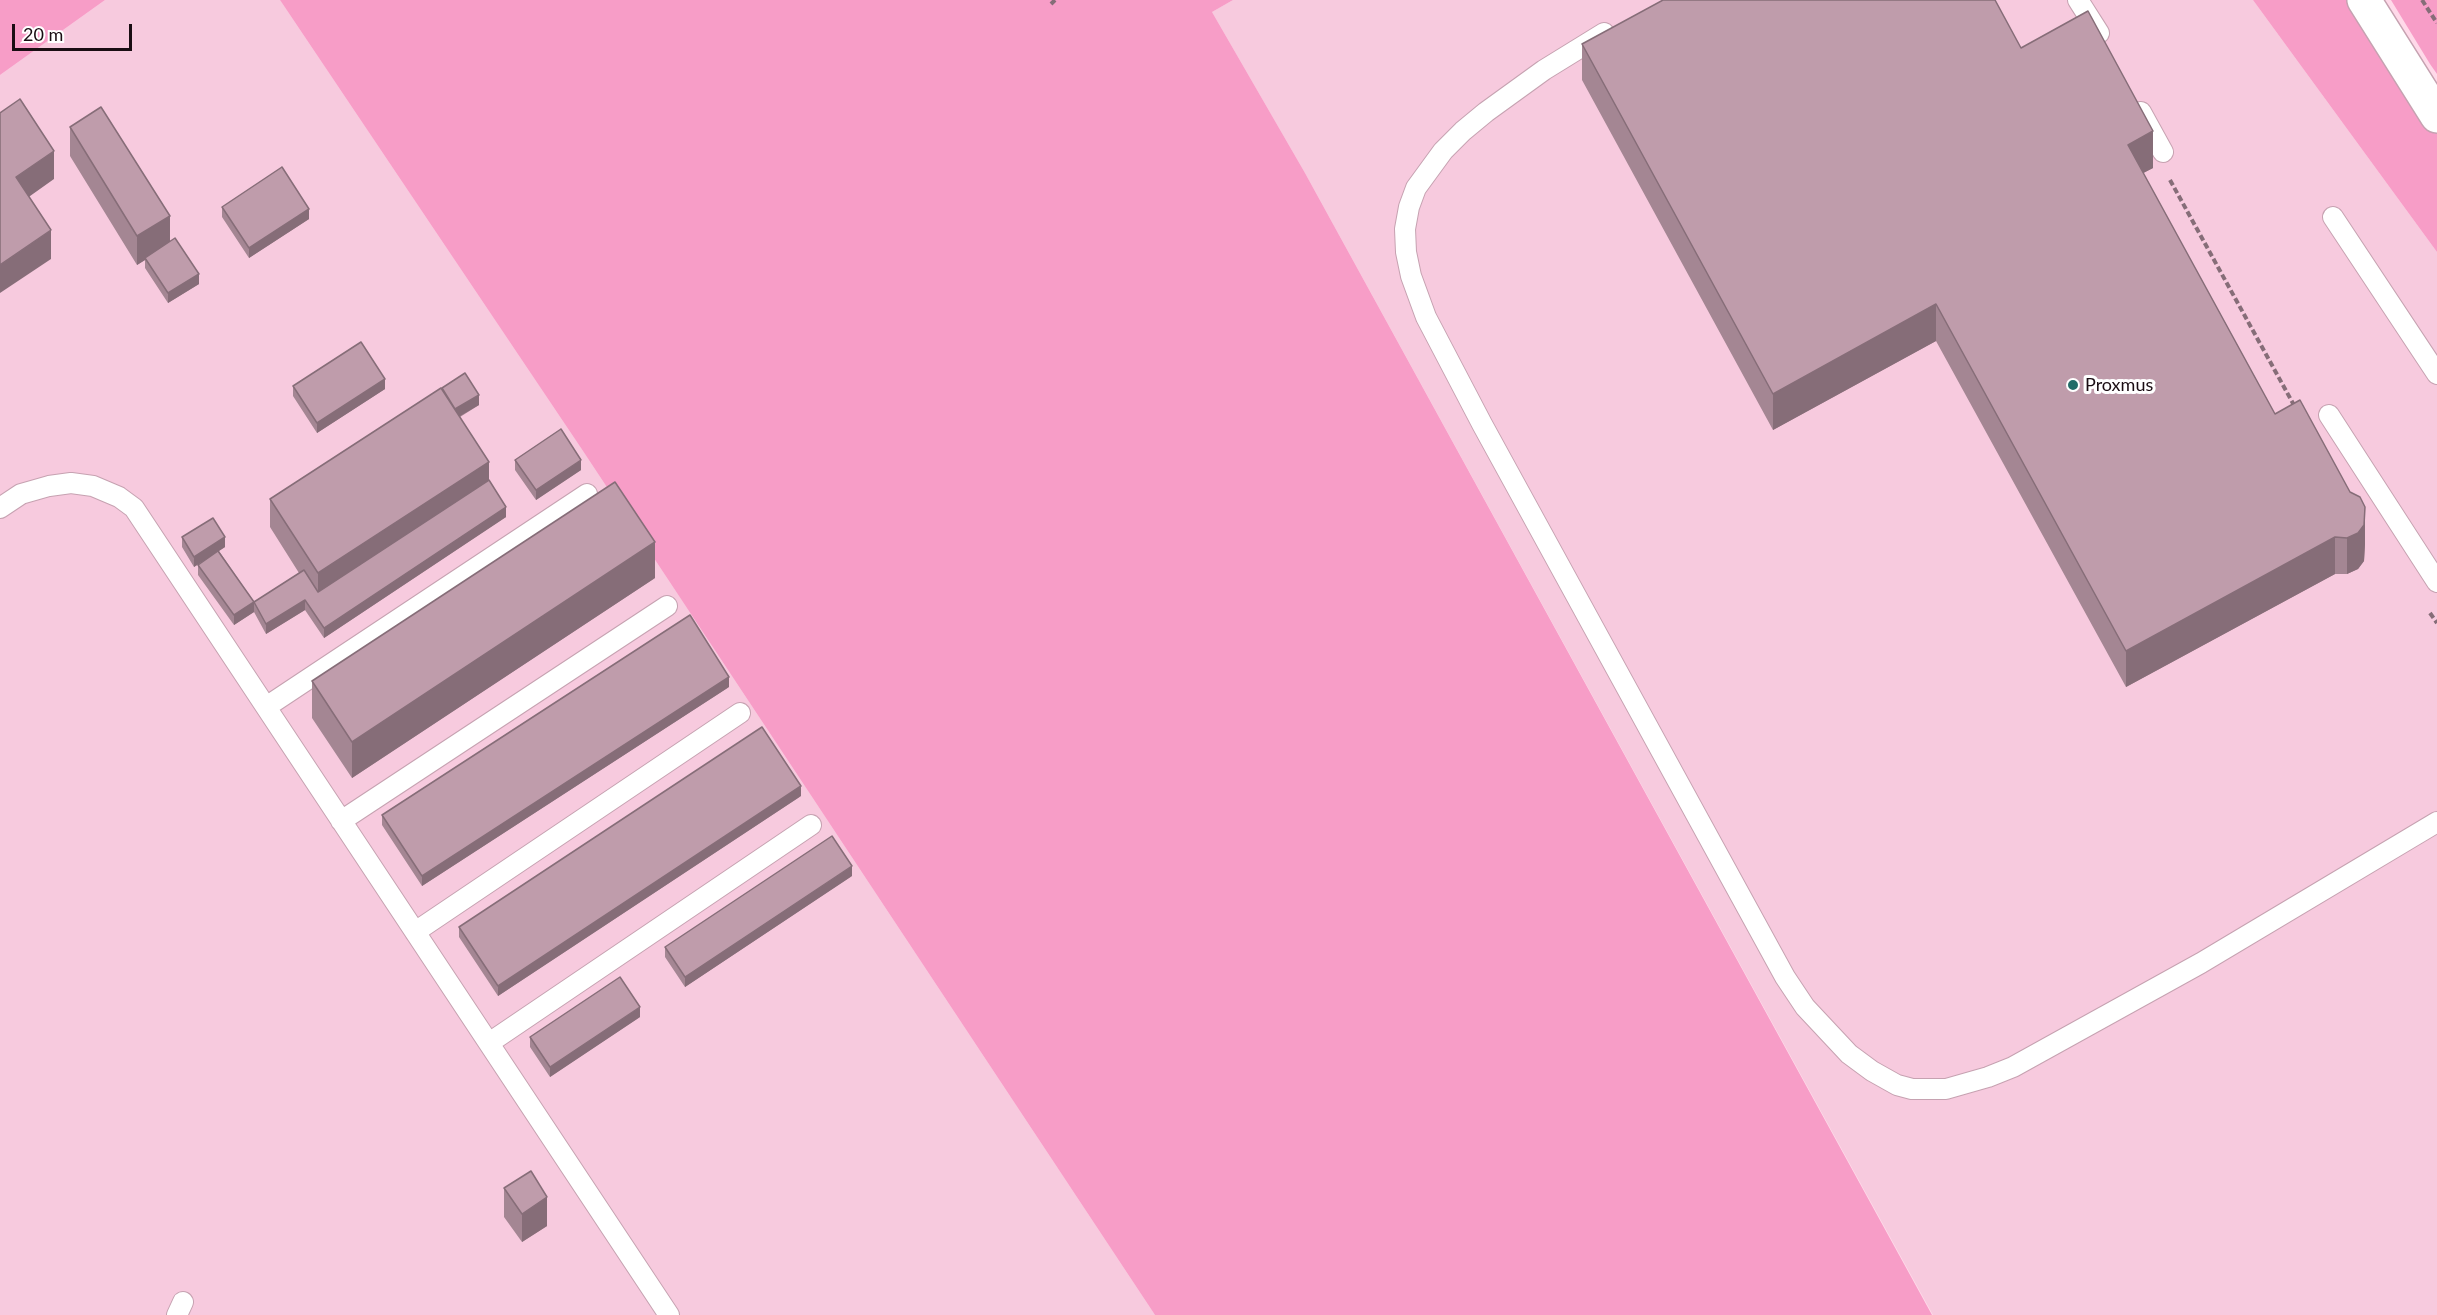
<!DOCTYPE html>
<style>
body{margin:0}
#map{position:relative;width:2437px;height:1315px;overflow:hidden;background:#ffd9e9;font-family:Lato,sans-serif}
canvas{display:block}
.scale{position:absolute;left:12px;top:24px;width:120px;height:27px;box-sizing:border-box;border:3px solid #1a0d13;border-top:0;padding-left:8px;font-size:18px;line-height:21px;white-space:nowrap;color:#1a0d13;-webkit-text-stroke:4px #fff;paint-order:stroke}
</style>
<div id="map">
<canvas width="2437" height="1315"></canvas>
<div class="scale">20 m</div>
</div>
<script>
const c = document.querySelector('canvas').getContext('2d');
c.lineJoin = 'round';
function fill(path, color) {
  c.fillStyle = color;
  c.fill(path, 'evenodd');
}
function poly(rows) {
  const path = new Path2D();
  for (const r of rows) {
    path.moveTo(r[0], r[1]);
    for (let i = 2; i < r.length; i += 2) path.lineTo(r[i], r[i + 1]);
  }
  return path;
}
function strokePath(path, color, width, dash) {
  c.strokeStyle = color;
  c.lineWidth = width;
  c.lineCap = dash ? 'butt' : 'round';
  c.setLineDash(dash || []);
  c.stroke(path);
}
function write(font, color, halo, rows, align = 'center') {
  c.font = font + ' Lato,sans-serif';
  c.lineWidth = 6;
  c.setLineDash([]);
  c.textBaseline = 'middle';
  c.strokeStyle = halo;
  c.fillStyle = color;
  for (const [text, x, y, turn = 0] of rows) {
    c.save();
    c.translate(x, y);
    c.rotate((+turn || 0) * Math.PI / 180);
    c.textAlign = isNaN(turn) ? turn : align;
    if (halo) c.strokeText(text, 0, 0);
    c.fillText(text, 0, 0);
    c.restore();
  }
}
fill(poly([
 [105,0,280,0,581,448,1155,1315,0,1315,0,75],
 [1233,0,2253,0,2437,252,2437,1315,1933,1315,1305,173,1212,12]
]), '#f7cade');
fill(poly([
 [0,0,105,0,0,75],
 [280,0,1233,0,1212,12,1305,173,1932,1315,1155,1315,581,448],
 [2253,0,2364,0,2437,116,2437,252],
 [2391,0,2437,0,2437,74,2430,64]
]), '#f79dc7');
const lane = poly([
 [2078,0,2099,33],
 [1604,33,1544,70,1486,112,1463,131,1443,151,1416,188,1409,207,1405,229,1406,252,1411,276,1426,317,1482,424,1785,977,1805,1007,1849,1054,1872,1071,1897,1085,1912,1089,1946,1089,1988,1077,2013,1067,2201,963,2437,822],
 [2141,112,2163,152],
 [2333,217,2437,374],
 [2329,415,2437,582],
 [0,508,21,494,49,486,71,483,93,486,119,497,134,508,669,1315],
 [266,707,587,494],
 [341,821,667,606],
 [415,932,740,713],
 [489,1043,811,825],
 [177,1315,183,1302]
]);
const street = poly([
 [2364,0,2437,116]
]);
strokePath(lane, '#c6a2b1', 22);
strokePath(street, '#c6a2b1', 36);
strokePath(poly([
 [2422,0,2437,23],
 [1051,4,1055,0],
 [2170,180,2295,407],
 [2430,613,2437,623]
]), '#866d78', 4, [6, 3]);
strokePath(lane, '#fff', 20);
strokePath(street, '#fff', 33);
fill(poly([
 [1582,44,2021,48,2153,168,2143,173,2275,414,2365,544,2364,561,2358,569,2347,574,2335,574,2126,687,1936,341,1773,430,1582,80],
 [70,127,170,241,199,284,168,303,145,268,145,260,137,265,70,156],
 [222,207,309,219,249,258,222,217],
 [293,386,385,389,317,433,293,396],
 [442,388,479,405,460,417,506,517,324,638,305,610,266,634,254,612,234,625,198,575,198,565,204,560,194,567,182,547,182,537,225,547,219,551,254,602,299,573,270,527,270,499,442,390],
 [515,460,581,470,536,500,515,470],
 [655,578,352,778,312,718,312,681],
 [729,687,422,886,382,825,382,815],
 [801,796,498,996,459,937,459,927],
 [852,876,685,987,665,957,665,947],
 [640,1017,550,1077,530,1047,530,1037],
 [504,1188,547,1226,522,1242,504,1217]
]), '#a48693');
fill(poly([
 [2153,131,2153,168,2128,181,2128,145],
 [54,151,54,179,16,206,16,177],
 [309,209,309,219,249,258,249,248],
 [170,216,170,244,145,258,145,260,137,265,137,236],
 [51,230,51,259,0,293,0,265],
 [199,274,199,284,168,303,168,293],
 [1936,304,1936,341,1773,430,1773,394],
 [385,379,385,389,317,433,317,423],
 [479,395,479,405,455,419,455,409],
 [581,460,581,470,536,500,536,490],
 [489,462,489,490,318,602,318,573],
 [506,507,506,517,324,638,324,628],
 [2365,507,2365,544,2364,561,2358,569,2347,574,2347,538],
 [225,537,225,547,194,567,194,557],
 [2335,537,2335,574,2126,687,2126,651],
 [655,542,655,578,352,778,352,742],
 [305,600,305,610,266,634,266,624],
 [254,602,254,612,234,625,234,615],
 [729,677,729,687,422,886,422,876],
 [801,786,801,796,498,996,498,986],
 [852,866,852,876,685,987,685,977],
 [640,1007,640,1017,550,1077,550,1067],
 [547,1197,547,1226,522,1242,522,1214]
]), '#866d78');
const building = poly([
 [1663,0,1995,0,2021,48,2088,11,2153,131,2128,145,2275,414,2300,400,2350,492,2360,497,2365,507,2364,525,2358,533,2347,538,2335,537,2126,651,1936,304,1773,394,1582,44,1663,0],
 [20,99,54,151,16,177,51,230,0,265,0,113,20,99],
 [101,107,170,216,137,236,70,127,101,107],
 [282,167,309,209,249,248,222,207,282,167],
 [175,238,199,274,168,293,145,258,175,238],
 [361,342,385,379,317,423,293,386,361,342],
 [465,373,479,395,455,409,442,388,465,373],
 [441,388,489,462,318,573,270,499,441,388],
 [561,429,581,460,536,490,515,460,561,429],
 [489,480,506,507,324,628,305,600,266,624,254,602,234,615,198,565,218,551,254,602,304,570,318,592,489,480],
 [615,482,655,542,352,742,312,681,615,482],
 [213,518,225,537,194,557,182,537,213,518],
 [690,615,729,677,422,876,382,815,690,615],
 [762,727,801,786,498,986,459,927,762,727],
 [832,836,852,866,685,977,665,947,832,836],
 [620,977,640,1007,550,1067,530,1037,620,977],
 [531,1171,547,1197,522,1214,504,1188,531,1171]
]);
fill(building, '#bf9cab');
strokePath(building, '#866d78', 1.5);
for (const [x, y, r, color] of [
 [2073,385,6,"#226c68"]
]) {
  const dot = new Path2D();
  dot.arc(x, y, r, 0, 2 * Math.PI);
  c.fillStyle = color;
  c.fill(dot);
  strokePath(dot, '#fff', 2);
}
write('18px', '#1a0d13', '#fff', [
 ["Proxmus",2085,385]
], 'left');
</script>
